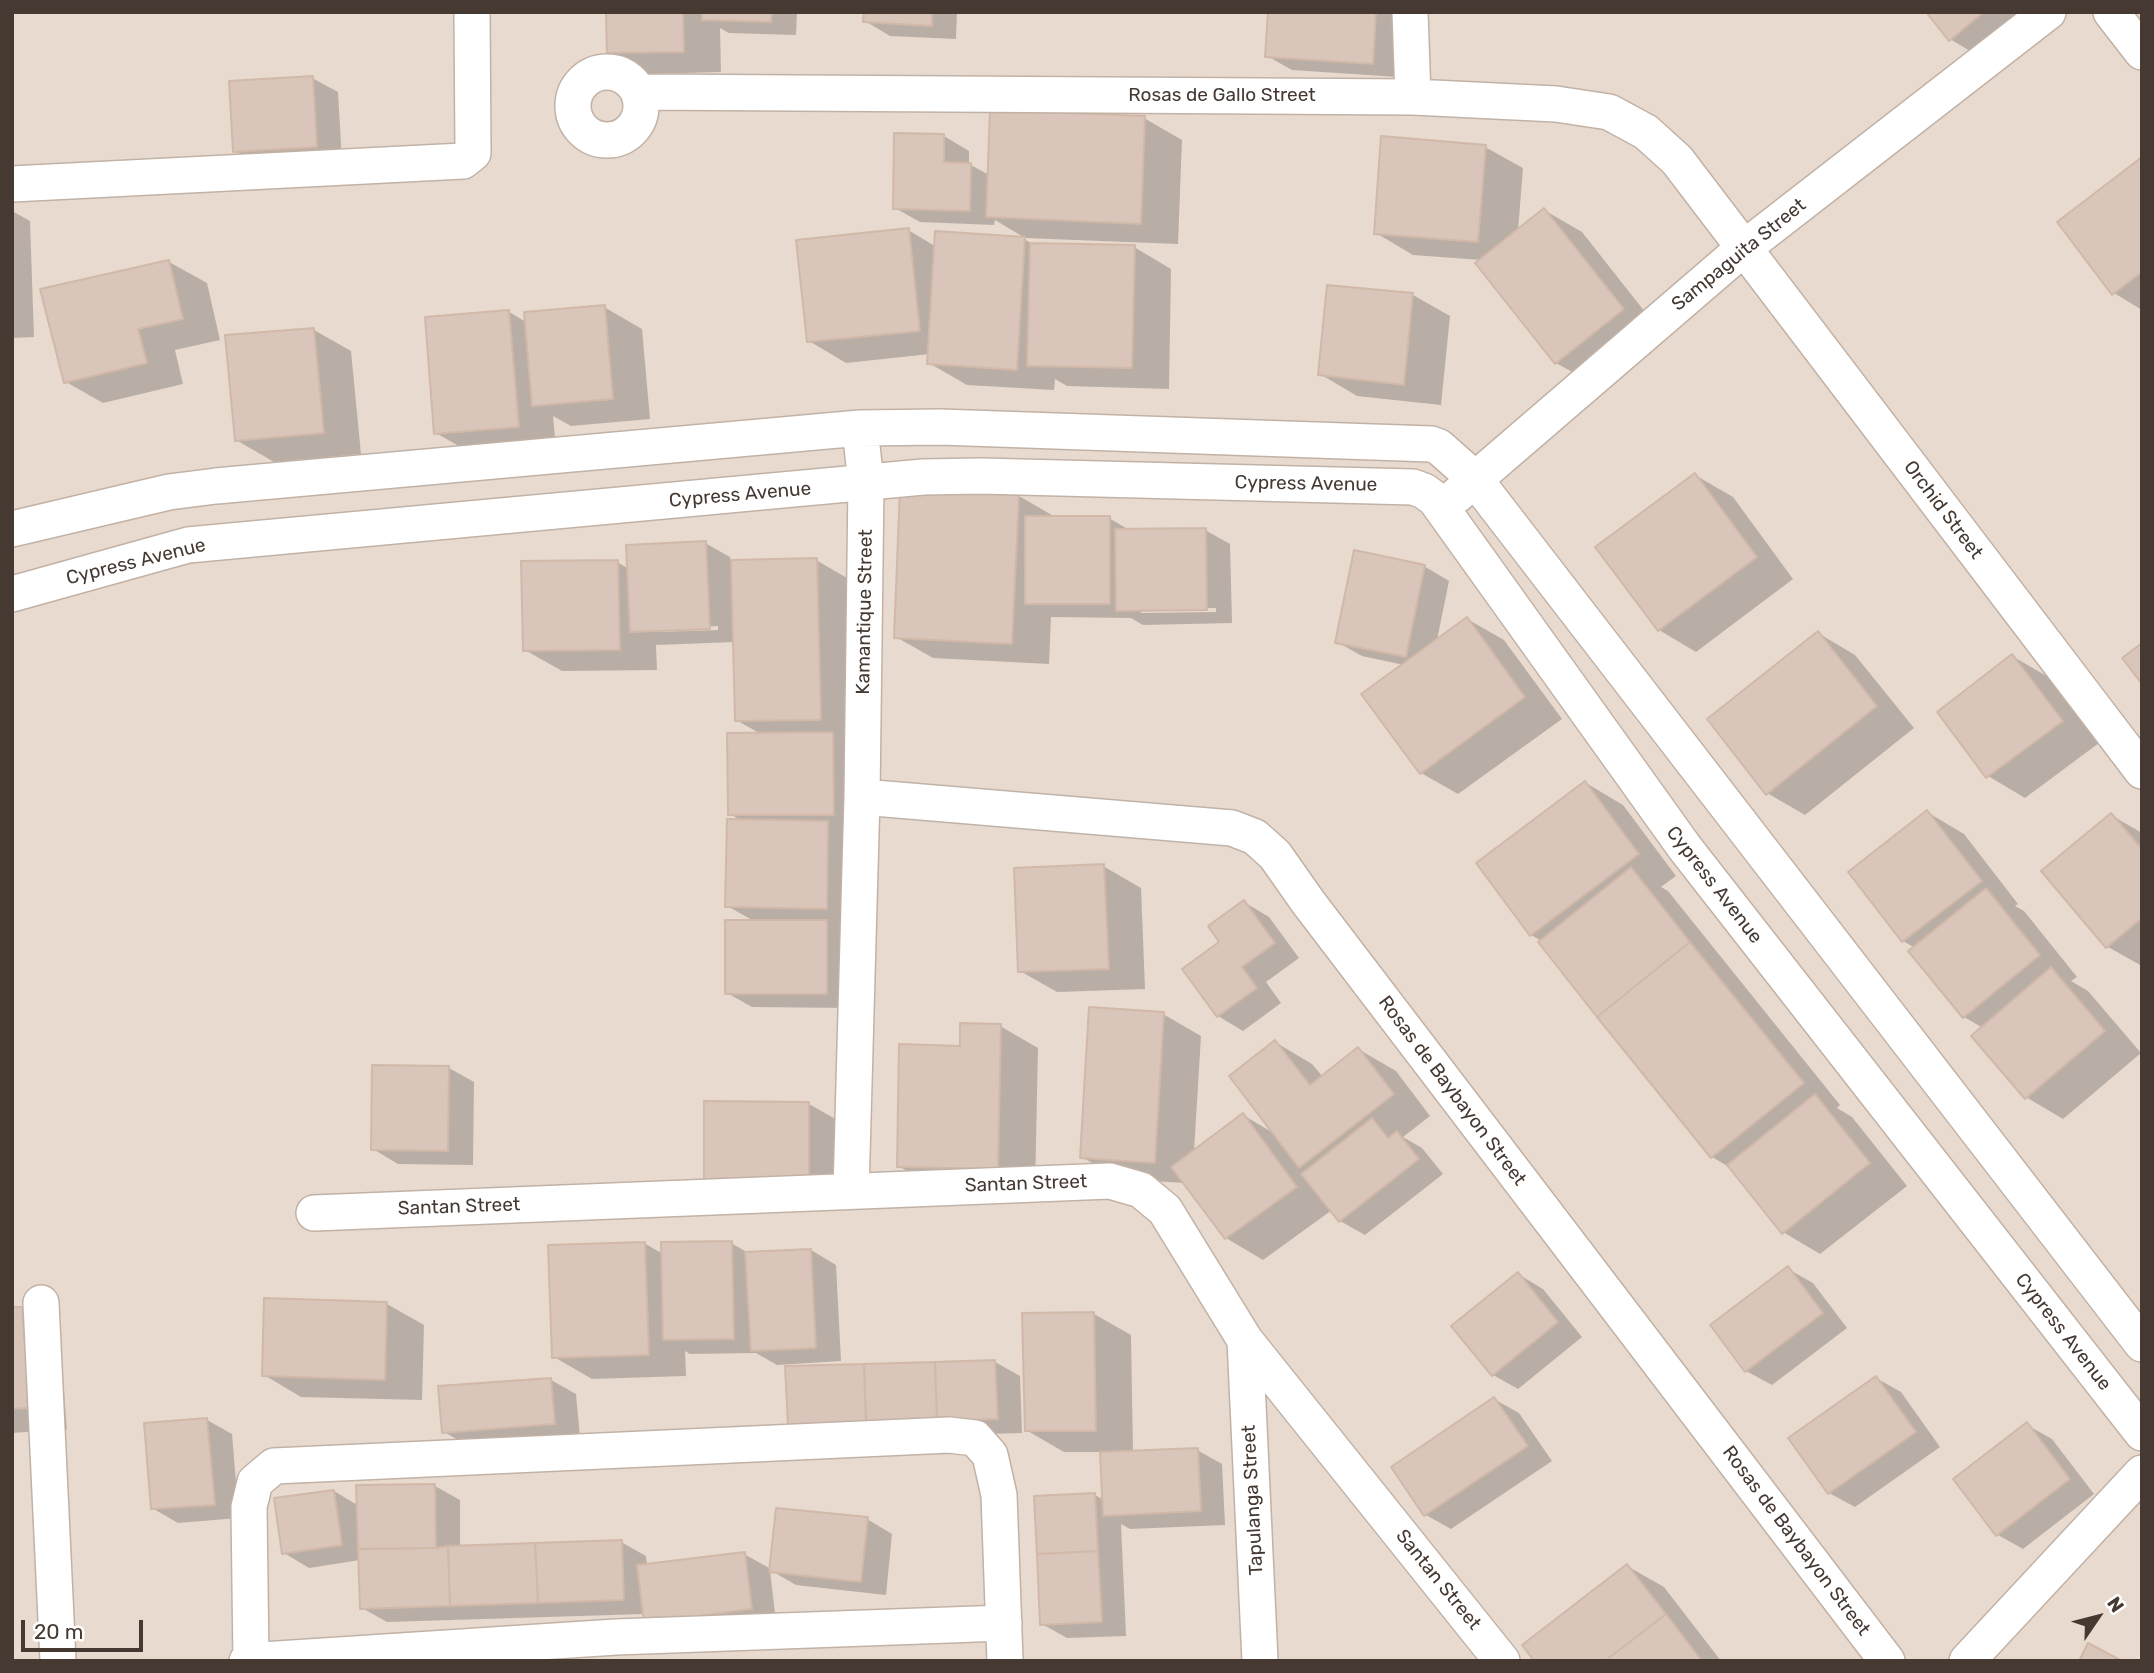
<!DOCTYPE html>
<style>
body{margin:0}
#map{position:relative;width:2154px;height:1673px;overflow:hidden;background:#f3eae1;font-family:Rubik,sans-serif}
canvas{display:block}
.frame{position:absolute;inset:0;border:14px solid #453932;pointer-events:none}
.north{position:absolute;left:2063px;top:1582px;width:70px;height:70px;-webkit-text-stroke:5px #fff;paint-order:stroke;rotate:55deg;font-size:19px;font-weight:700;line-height:28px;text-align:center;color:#453932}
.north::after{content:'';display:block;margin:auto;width:24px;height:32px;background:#453932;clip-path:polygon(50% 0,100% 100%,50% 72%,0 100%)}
.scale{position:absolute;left:21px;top:1620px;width:122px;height:32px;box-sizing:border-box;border:4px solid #453932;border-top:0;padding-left:9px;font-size:21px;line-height:24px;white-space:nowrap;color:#453932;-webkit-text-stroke:5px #fff;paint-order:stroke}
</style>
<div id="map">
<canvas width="2154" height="1673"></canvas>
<div class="frame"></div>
<div class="north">N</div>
<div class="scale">20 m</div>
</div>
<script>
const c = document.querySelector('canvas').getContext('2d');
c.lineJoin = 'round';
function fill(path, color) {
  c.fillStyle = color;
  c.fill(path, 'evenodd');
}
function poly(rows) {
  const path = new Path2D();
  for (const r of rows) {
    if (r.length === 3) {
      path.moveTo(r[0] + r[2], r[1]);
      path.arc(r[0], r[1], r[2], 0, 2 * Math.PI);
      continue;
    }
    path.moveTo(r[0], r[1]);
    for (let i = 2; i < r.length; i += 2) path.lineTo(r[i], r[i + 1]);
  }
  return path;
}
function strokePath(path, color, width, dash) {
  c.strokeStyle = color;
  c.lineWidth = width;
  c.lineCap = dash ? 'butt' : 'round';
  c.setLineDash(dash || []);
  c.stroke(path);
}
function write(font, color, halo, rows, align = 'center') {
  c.font = font + ' Rubik,sans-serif';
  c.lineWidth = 5;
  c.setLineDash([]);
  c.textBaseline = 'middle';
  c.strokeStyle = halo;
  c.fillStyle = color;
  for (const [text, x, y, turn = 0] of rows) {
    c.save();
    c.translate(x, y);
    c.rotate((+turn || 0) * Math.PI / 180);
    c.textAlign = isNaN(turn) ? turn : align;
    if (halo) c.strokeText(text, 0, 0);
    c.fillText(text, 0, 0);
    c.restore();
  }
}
fill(poly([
 [12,12,2142,12,2142,1661,12,1661]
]), '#e8dacf');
fill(poly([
 [608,12,797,12,796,35,729,33,720,28,721,72,647,74,609,52],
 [866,12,957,12,956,39,890,36,865,21],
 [1270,12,1401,12,1398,77,1292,70,1267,56],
 [1928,12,2048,12,1987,61,1950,39],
 [312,78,338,92,342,161,260,165,235,151],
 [1144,118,1182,140,1178,244,1025,238,995,220,994,225,920,222,895,208,944,136,969,151,969,164,989,175],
 [1485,147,1523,168,1518,231,1544,210,1582,232,1660,331,1594,384,1556,363,1481,260,1413,255,1376,233],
 [2142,159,2142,310,2114,293],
 [12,211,30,221,34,337,12,338],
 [908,230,935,246,1024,239,1034,245,1134,247,1171,269,1169,389,1067,386,1055,379,1054,390,967,385,929,363,930,354,846,363,809,341],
 [169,262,207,283,220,340,175,350,183,384,103,403,66,382],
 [1413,295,1450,316,1441,405,1357,396,1320,374],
 [604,307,642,329,650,419,571,426,553,416,556,448,473,454,436,433,509,312,526,322],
 [314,330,351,351,361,454,274,462,236,440],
 [1695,475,1733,497,1793,579,1696,652,1659,630],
 [1019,496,1057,518,1109,518,1131,531,1205,530,1230,544,1232,623,1143,625,1131,618,1051,617,1049,664,933,658,896,637],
 [1216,608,1216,612,1141,613,1141,609],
 [705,543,730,557,731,562,816,560,854,582,858,741,844,741,870,756,864,929,839,929,852,936,851,1008,752,1007,727,993,754,921,727,906,742,821,730,814,761,734,736,720,735,642,656,645,657,670,562,671,525,650,617,562,629,569],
 [718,626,718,630,656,632,656,629],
 [1424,566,1449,581,1437,640,1467,619,1504,640,1562,719,1458,794,1421,773,1404,665,1362,656,1337,642],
 [1818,633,1855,655,1914,728,1805,815,1767,793],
 [2012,656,2050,678,2099,743,2025,798,1988,776],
 [1586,783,1623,805,1676,876,1661,887,1668,891,1840,1105,1837,1108,1852,1117,1907,1186,1820,1254,1783,1232,1731,1168,1712,1157,1542,941,1531,935],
 [1927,812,1964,834,2018,904,2015,906,2024,911,2077,977,2071,981,2088,991,2141,1053,2063,1119,2026,1097,1983,1028,1964,1017,1915,948,1903,941],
 [2111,815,2142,833,2142,966,2108,947],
 [1103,866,1141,888,1145,989,1057,992,1020,971],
 [1244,902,1269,917,1299,958,1266,982,1281,1003,1243,1031,1218,1016,1221,942],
 [1163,1014,1201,1036,1194,1152,1243,1115,1275,1134,1275,1042,1312,1064,1323,1077,1358,1049,1396,1071,1430,1116,1403,1137,1422,1148,1443,1174,1365,1235,1340,1221,1332,1210,1263,1260,1226,1238,1185,1183,1119,1179,1082,1157],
 [1000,1026,1038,1048,1035,1190,936,1187,898,1166],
 [449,1068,474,1082,473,1165,398,1164,373,1149],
 [809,1104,846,1125,846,1207,743,1206],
 [644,1243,663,1254,731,1243,750,1254,811,1250,836,1265,841,1361,777,1365,756,1353,690,1354,685,1351,686,1376,592,1379,554,1357],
 [1788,1269,1813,1283,1847,1328,1772,1385,1746,1371],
 [1518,1274,1543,1289,1582,1337,1518,1389,1493,1375],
 [387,1304,424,1325,422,1400,301,1397,264,1375],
 [22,1308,59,1330,67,1429,12,1433,12,1309],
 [1094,1314,1131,1335,1133,1452,1197,1450,1222,1464,1225,1525,1130,1529,1121,1524,1126,1636,1067,1638,1042,1624,1095,1495,1104,1500,1102,1452,1064,1452,1026,1430],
 [995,1362,1020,1376,1022,1433,814,1439],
 [1876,1378,1901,1392,1940,1447,1855,1507,1829,1493],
 [551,1380,576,1394,580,1437,469,1446,444,1432],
 [1494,1399,1519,1413,1552,1461,1451,1529,1426,1515],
 [207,1420,232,1434,239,1518,178,1523,152,1508],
 [2027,1425,2052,1439,2094,1494,2023,1549,1998,1535],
 [435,1486,460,1500,460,1547,621,1542,646,1556,647,1566,744,1554,771,1569,867,1519,892,1534,886,1595,796,1585,770,1570,776,1623,644,1614,387,1622,362,1608,360,1560,309,1568,284,1553,334,1491,359,1506],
 [1627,1566,1664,1587,1721,1661,1536,1661]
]), '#0003');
const building = poly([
 [606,12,683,12,684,52,607,53,606,12],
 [702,12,772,12,771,22,702,20,702,12],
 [864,12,932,12,932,26,863,22,864,12],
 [1268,12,1376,12,1373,64,1265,57,1268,12],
 [1926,12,1984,12,1949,41,1926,12],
 [313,76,317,147,233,152,229,81,313,76],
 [990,110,1145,116,1141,224,986,217,990,110],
 [894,133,944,134,944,162,971,163,970,211,893,209,894,133],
 [1381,136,1486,145,1478,242,1374,234,1381,136],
 [2142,157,2142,272,2112,295,2057,222,2142,157],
 [1544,208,1624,309,1555,364,1475,263,1544,208],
 [909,228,920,331,807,342,796,240,909,228],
 [935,231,1025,237,1017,370,927,364,935,231],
 [1030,243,1135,245,1132,368,1027,366,1030,243],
 [169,260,183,319,138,329,147,363,64,383,40,289,169,260],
 [1327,285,1413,293,1404,385,1318,375,1327,285],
 [605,305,613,399,532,406,524,312,605,305],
 [509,310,519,427,434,434,425,317,509,310],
 [314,328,324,433,235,441,225,335,314,328],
 [1695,473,1757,557,1658,631,1595,547,1695,473],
 [900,488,1019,494,1012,644,894,638,900,488],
 [1025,516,1110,516,1110,604,1025,604,1025,516],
 [1206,528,1207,610,1116,611,1115,529,1206,528],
 [706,541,710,629,630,632,626,545,706,541],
 [1354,550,1425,565,1406,657,1335,643,1354,550],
 [817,558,821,720,735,721,731,560,817,558],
 [618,560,620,650,523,651,521,561,618,560],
 [1467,617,1525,697,1420,774,1361,694,1467,617],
 [1818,631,1877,706,1766,795,1707,719,1818,631],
 [2142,643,2142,684,2122,658,2142,643],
 [2012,654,2063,721,1986,778,1937,712,2012,654],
 [833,732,834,815,728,815,727,733,833,732],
 [1585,781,1639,854,1530,936,1476,863,1585,781],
 [1927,810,1982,881,1902,942,1848,872,1927,810],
 [2111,813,2142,849,2142,918,2106,948,2041,871,2111,813],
 [727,819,828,821,827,909,725,907,727,819],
 [1104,864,1109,969,1018,972,1014,868,1104,864],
 [1631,867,1690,942,1597,1017,1538,942,1631,867],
 [1986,888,2040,955,1963,1018,1908,951,1986,888],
 [1244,900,1275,943,1242,967,1257,988,1217,1017,1182,969,1219,942,1208,926,1244,900],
 [725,920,827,920,827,994,725,994,725,920],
 [1690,942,1804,1083,1711,1158,1597,1017,1690,942],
 [2051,967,2105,1031,2025,1099,1971,1036,2051,967],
 [1089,1007,1164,1012,1155,1163,1080,1158,1089,1007],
 [960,1023,1001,1024,998,1169,897,1167,899,1044,960,1046,960,1023],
 [1275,1040,1310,1085,1358,1047,1394,1094,1299,1168,1229,1076,1275,1040],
 [372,1065,449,1066,448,1151,371,1150,372,1065],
 [1815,1094,1870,1163,1782,1234,1727,1165,1815,1094],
 [704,1101,809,1102,809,1186,704,1186,704,1101],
 [1243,1113,1297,1187,1225,1239,1171,1167,1243,1113],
 [1372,1118,1388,1138,1397,1131,1419,1159,1339,1222,1301,1174,1372,1118],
 [732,1241,734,1339,663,1340,661,1242,732,1241],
 [645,1242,649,1355,552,1358,548,1245,645,1242],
 [811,1249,816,1348,751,1351,745,1252,811,1249],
 [1788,1266,1823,1313,1745,1372,1710,1325,1788,1266],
 [1518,1272,1558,1322,1492,1376,1451,1326,1518,1272],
 [264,1298,387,1302,385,1380,262,1376,264,1298],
 [12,1307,22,1307,30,1408,12,1409,12,1307],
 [1094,1312,1096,1431,1025,1431,1022,1313,1094,1312],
 [995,1360,998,1419,937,1421,935,1362,995,1360],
 [935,1362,937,1421,866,1423,864,1364,935,1362],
 [864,1364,866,1423,788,1426,785,1366,864,1364],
 [1876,1376,1916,1432,1828,1494,1788,1438,1876,1376],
 [551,1378,555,1424,442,1433,438,1386,551,1378],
 [1494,1397,1528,1446,1424,1516,1391,1467,1494,1397],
 [207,1418,215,1505,151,1509,144,1423,207,1418],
 [2027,1422,2070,1479,1996,1536,1953,1479,2027,1422],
 [1198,1448,1201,1511,1103,1516,1100,1452,1198,1448],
 [435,1484,436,1548,358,1549,356,1485,435,1484],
 [334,1490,342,1545,282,1554,274,1498,334,1490],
 [1095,1493,1098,1551,1037,1554,1034,1496,1095,1493],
 [776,1508,868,1517,861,1582,769,1572,776,1508],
 [622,1540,624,1600,538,1603,535,1543,622,1540],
 [535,1543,538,1603,450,1606,448,1546,535,1543],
 [448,1546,450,1606,360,1609,358,1549,436,1548,448,1546],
 [1098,1551,1102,1622,1040,1625,1037,1554,1098,1551],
 [745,1552,752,1609,644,1623,637,1565,745,1552],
 [1627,1564,1666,1614,1605,1661,1534,1661,1522,1645,1627,1564],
 [1666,1614,1702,1661,1605,1661,1666,1614],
 [2088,1643,2122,1661,2079,1661,2088,1643]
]);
fill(building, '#d9c5b9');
strokePath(building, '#d1b8a8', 2);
const street = poly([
 [1410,12,1413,97],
 [2111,12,2142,52],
 [607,106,34],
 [640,92,1413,97,1556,104,1609,112,1646,132,1677,160,2142,771],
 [12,184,463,161,473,153,472,12],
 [1457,495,1744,248,2048,12],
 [12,529,169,492,216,486,860,428,940,427,1431,444,1439,447,1474,478,2142,1344],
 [12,594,188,545,923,477,981,476,1413,487,1424,491,1435,499,1685,848,2142,1433],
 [862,797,1232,828,1255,837,1275,855,1308,902,1887,1661],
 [851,1191,862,797,866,483,860,428],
 [314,1213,1110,1181,1141,1190,1165,1210,1245,1340,1502,1661],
 [41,1303,58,1661],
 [1245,1340,1260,1661],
 [247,1661,616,1637,1004,1623],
 [251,1661,249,1507,255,1482,274,1466,949,1435,975,1438,990,1455,999,1495,1005,1661],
 [1967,1661,2142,1473]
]);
strokePath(street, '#c2b2a6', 38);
strokePath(street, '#fff', 35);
write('19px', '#453932', '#fff', [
 ["Rosas de Gallo Street",1222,96],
 ["Sampaguita Street",1739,255,-39],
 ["Cypress Avenue",1306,484,1],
 ["Cypress Avenue",740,495,-5],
 ["Orchid Street",1943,510,53],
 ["Cypress Avenue",136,562,-14],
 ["Kamantique Street",865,612,-89],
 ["Cypress Avenue",1714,885,52],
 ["Rosas de Baybayon Street",1452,1091,53],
 ["Santan Street",1026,1184,-2],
 ["Santan Street",459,1207,-2],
 ["Cypress Avenue",2063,1332,52],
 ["Tapulanga Street",1253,1500,-93],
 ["Rosas de Baybayon Street",1796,1541,53],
 ["Santan Street",1438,1580,51]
]);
</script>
